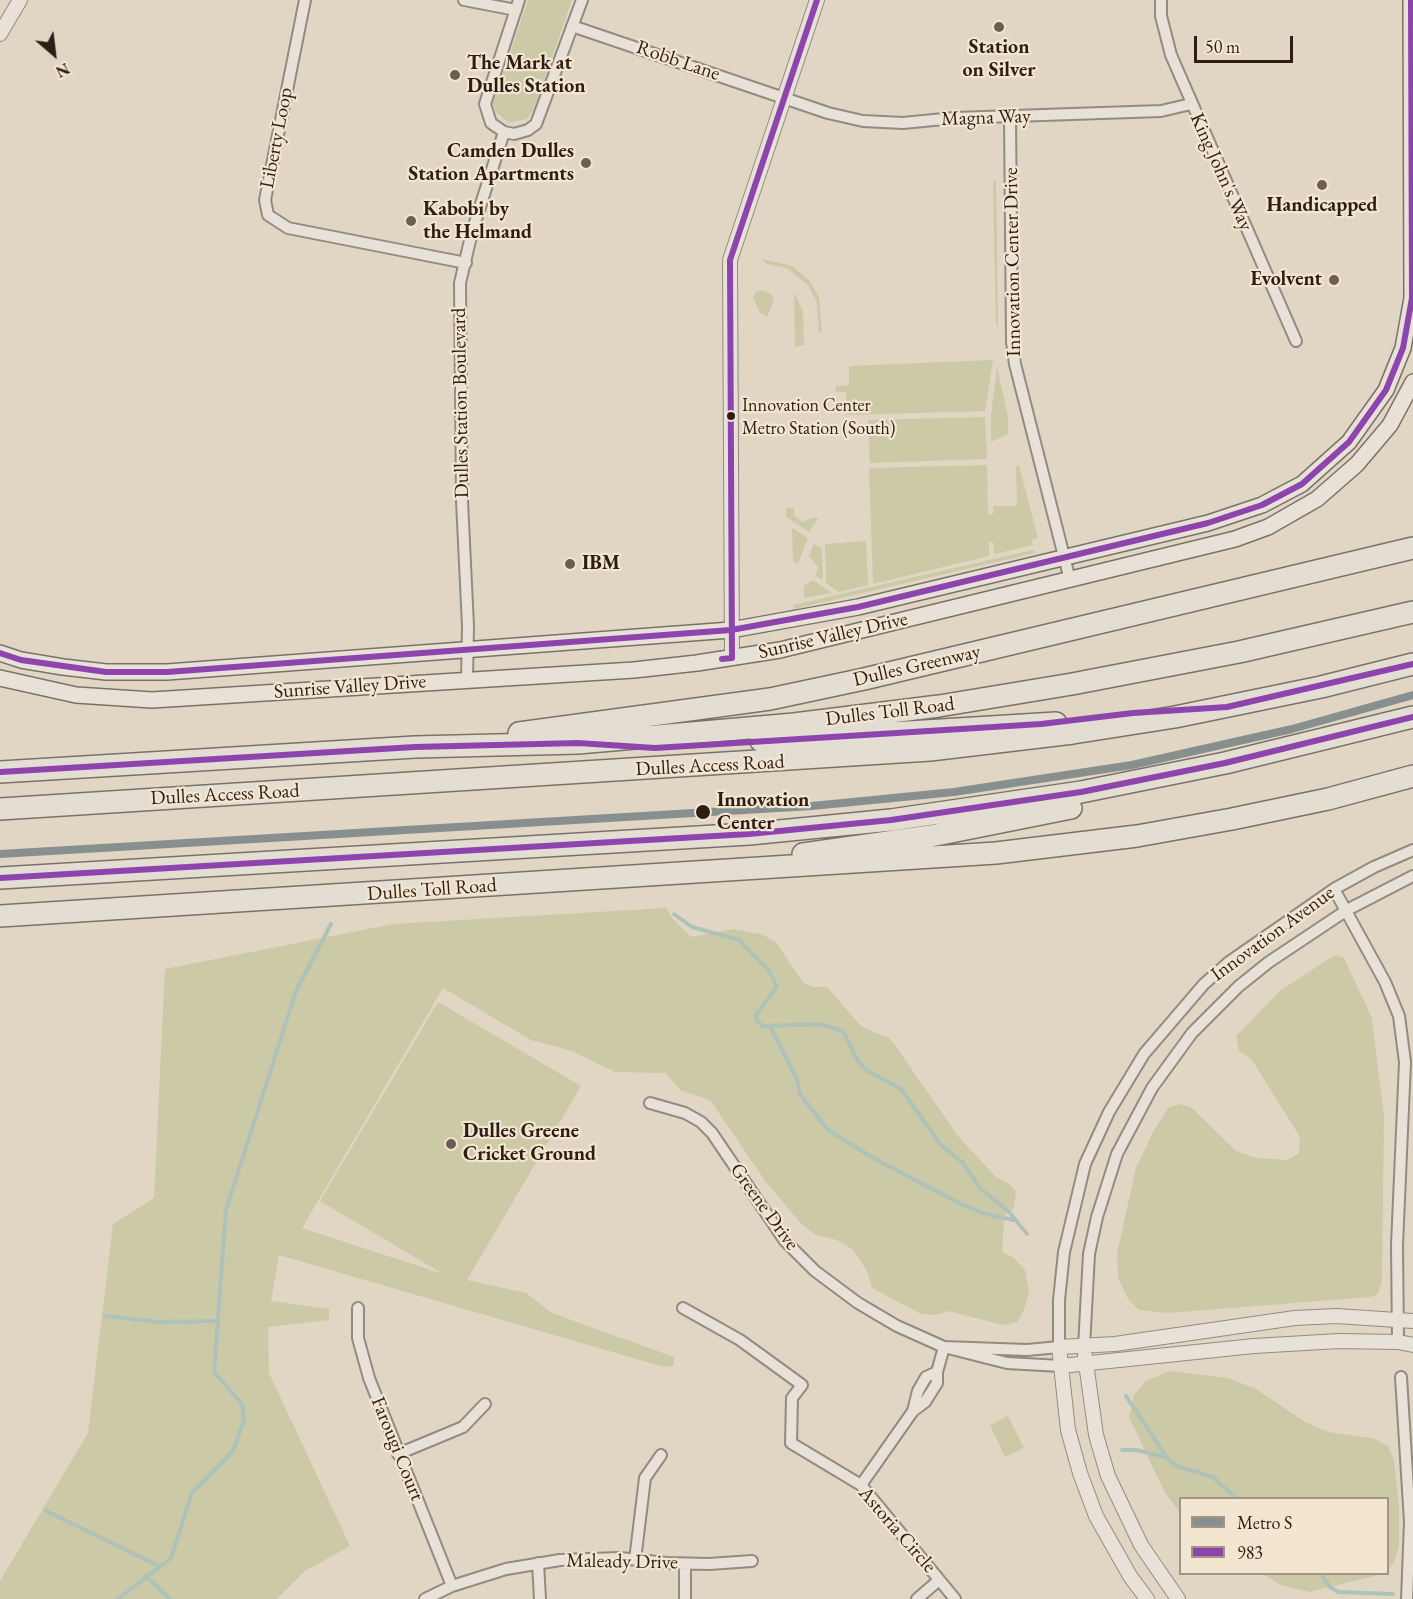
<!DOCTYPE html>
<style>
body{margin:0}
#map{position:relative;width:1413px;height:1599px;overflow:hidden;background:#e1d6c4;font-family:"EB Garamond",serif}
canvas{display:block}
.legend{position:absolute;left:1179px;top:1497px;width:210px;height:78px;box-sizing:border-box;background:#f3e6d1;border:2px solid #a49686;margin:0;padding:8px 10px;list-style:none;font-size:18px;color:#2d1d15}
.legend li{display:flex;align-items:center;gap:12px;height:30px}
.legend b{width:30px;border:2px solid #a49686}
.north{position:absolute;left:24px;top:24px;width:60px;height:60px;-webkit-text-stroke:4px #f3e6d1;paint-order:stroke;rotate:152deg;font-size:16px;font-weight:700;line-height:24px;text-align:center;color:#2d1d15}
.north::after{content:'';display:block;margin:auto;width:21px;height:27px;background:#2d1d15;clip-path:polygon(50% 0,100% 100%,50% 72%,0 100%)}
.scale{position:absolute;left:1194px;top:36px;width:99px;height:27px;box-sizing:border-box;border:3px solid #2d1d15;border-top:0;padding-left:8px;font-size:18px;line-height:21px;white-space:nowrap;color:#2d1d15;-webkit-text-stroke:4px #f3e6d1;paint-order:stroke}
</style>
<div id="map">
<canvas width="1413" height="1599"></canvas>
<ul class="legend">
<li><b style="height:8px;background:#87908f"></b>Metro S</li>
<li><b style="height:8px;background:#8e44ad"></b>983</li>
</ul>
<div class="north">N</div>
<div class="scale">50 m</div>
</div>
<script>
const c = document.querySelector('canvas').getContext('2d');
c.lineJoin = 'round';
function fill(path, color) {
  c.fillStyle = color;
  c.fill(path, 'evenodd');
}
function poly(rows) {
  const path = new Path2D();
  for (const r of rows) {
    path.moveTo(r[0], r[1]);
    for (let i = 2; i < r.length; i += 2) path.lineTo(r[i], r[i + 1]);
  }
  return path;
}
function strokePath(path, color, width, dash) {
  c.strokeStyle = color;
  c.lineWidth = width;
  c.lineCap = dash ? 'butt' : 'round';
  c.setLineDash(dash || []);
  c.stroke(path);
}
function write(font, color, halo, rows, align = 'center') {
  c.font = font + ' "EB Garamond",serif';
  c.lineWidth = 4.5;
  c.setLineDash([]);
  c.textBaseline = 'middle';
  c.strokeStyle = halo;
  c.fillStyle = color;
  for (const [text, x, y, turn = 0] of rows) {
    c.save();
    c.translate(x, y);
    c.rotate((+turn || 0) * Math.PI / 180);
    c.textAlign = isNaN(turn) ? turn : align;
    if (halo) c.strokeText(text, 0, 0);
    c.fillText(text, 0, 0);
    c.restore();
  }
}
fill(poly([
 [528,0,572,0,534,109,527,119,509,123,496,112,493,103],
 [993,181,996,181,998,326,996,326],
 [762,259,792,266,809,280,819,297,822,333,819,333,817,303,808,285,787,268,767,264],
 [762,290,771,294,774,301,767,317,760,313,753,298,755,293],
 [794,292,803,311,804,345,795,347],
 [993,360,985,411,847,415,846,392,835,392,836,386,849,385,849,366],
 [997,367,1008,417,1008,434,991,442,991,414],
 [985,417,987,459,870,463,868,420],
 [987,465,988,515,993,514,993,506,1017,506,1016,466,1019,465,1038,538,1031,540,1033,545,994,554,993,542,989,542,989,556,873,584,869,468],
 [786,508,794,508,794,516,803,522,814,517,818,519,809,532,786,517],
 [792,528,808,538,798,564,793,561],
 [866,541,868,585,839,592,826,583,825,544],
 [814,544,822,549,823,580,815,576,818,567,809,556],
 [1033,550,1035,553,794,609,793,605],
 [813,580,823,587,832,593,804,598,804,586],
 [666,908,673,919,691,937,733,929,761,934,775,941,803,982,812,987,827,987,862,1027,889,1038,897,1048,958,1136,995,1176,1008,1183,1016,1191,1014,1208,1006,1214,1004,1219,1002,1252,1013,1257,1025,1270,1029,1292,1024,1310,1017,1322,1003,1325,948,1311,936,1315,921,1314,872,1288,867,1271,853,1250,837,1240,816,1235,801,1224,766,1182,710,1100,680,1090,666,1073,615,1072,572,1051,531,1040,443,988,302,1228,443,1274,320,1201,438,1002,581,1086,467,1280,526,1293,552,1313,674,1357,674,1366,664,1367,279,1255,271,1301,329,1309,329,1320,268,1327,269,1373,350,1546,305,1571,277,1599,0,1599,0,1581,88,1433,113,1224,154,1198,165,969,393,924],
 [1335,955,1344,958,1372,1018,1384,1116,1382,1280,1378,1294,1370,1297,1168,1313,1139,1310,1128,1299,1118,1277,1117,1254,1136,1168,1153,1132,1168,1108,1180,1104,1192,1108,1236,1151,1256,1158,1288,1160,1299,1153,1300,1137,1252,1060,1239,1051,1236,1036,1281,990],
 [1169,1371,1228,1378,1256,1389,1305,1422,1328,1432,1372,1438,1388,1446,1394,1460,1399,1506,1399,1546,1395,1560,1388,1571,1388,1498,1180,1498,1180,1513,1164,1491,1129,1417,1134,1395,1146,1381],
 [1008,1416,1024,1448,1005,1457,990,1425],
 [1263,1574,1382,1574,1310,1592,1281,1585]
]), '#cbc9a6');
strokePath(poly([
 [674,914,692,927,739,940,769,970,777,987,756,1015,757,1021,763,1026,820,1024,843,1031,858,1061,866,1070,901,1089,941,1145,962,1162,980,1188,1009,1212,1027,1234],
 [771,1028,797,1079,800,1094,828,1130,875,1159,963,1205,986,1214,1013,1220],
 [105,1316,160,1322,218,1321],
 [1126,1396,1167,1458,1176,1466,1213,1477,1236,1498],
 [1122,1450,1136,1450,1165,1457],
 [46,1511,159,1566],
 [1321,1574,1330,1587,1338,1592,1393,1594],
 [146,1576,170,1599],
 [118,1599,171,1558,192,1493,233,1451,244,1420,242,1404,214,1372,226,1210,296,991,331,924]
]), '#afc2ba', 4);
const minor = poly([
 [305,0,265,200,268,215,288,228,466,263],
 [464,0,516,10],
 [519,0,485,104,491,123,504,132,514,134,528,130,536,124,582,0],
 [1161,0,1161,16,1171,55,1296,341],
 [572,26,828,113,863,121,903,123,954,118,1161,111,1191,104],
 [1010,118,1012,342,1015,364,1070,580],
 [467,680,468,626,462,501,460,283,472,232,504,132],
 [1334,889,1385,982,1399,1016,1405,1062,1397,1245,1398,1342],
 [650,1103,685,1113,701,1122,712,1133,785,1241,815,1271,858,1303,897,1326,944,1347,1007,1363,1061,1366],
 [358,1308,358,1338,369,1378,452,1586],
 [683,1308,740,1340,802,1385,792,1398,791,1443,861,1485,955,1599],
 [944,1347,1027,1350,1059,1347,1059,1300,1064,1252,1085,1164,1109,1112,1144,1054,1204,984,1229,962,1334,889,1374,867,1413,850],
 [1084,1347,1089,1254,1097,1217,1117,1154,1152,1088,1192,1033,1239,986,1269,962,1347,910,1413,876],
 [1401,1377,1410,1522,1407,1599],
 [913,1411,918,1391,926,1377,937,1372],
 [398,1454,463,1427,485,1404],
 [861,1485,913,1411,925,1402,937,1383,937,1372,944,1347],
 [635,1560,645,1478,661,1455],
 [538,1563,540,1599],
 [425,1599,452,1586,506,1569,560,1560,620,1558,667,1563,709,1564,752,1561],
 [685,1599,685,1564],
 [917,1599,939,1580]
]);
const tertiary = poly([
 [0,34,20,0],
 [732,658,730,260,817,0],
 [1085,1356,1096,1435,1108,1476,1141,1545,1178,1599],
 [1061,1366,1254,1346,1339,1341,1398,1342,1413,1345],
 [1147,1599,1130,1576,1096,1516,1080,1473,1068,1430,1059,1347,1115,1344,1295,1318,1336,1316,1413,1321]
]);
const secondary = poly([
 [0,653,21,660,63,667,106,672,167,672,731,630,858,607,1208,523,1262,505,1302,484,1349,442,1386,390,1403,348,1412,298,1411,0],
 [0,678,76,695,152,700,634,670,697,663,780,650,1235,539,1268,527,1317,499,1357,464,1390,425,1413,382]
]);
const motorway = poly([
 [519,733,770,699,864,679,1413,548],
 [761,741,1056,723],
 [0,772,415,747,578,743,794,724,939,706,1072,684,1239,652,1413,612],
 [0,809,930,750,1073,733,1175,717,1321,687,1413,664],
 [803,854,931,836,1071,808],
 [0,878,749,834,891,820,1081,792,1225,763,1413,717],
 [0,916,996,853,1137,836,1232,819,1328,799,1413,776]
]);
strokePath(minor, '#938b80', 14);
strokePath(tertiary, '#938b80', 16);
strokePath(secondary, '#7a7268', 18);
strokePath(motorway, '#7a7268', 24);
strokePath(minor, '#e7e1d8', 10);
strokePath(tertiary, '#e7e1d8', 14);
strokePath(secondary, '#e7e1d8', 15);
strokePath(motorway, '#e3ddd2', 21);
strokePath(poly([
 [0,653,21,660,106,672,167,672,731,630,858,607,1208,523,1262,505,1302,484,1349,442,1386,390,1403,348,1412,298,1411,0],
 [722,659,732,658,730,260,817,0],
 [0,772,415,747,578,743,655,748,1041,724,1133,713,1227,707,1413,664],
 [0,878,749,834,891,820,1081,792,1225,763,1413,717]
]), '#8e44ad', 6);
strokePath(poly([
 [0,854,812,806,954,792,1132,765,1292,729,1413,695]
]), '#87908f', 8);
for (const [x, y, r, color] of [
 [999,27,6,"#6c5e52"],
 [455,75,6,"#6c5e52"],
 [586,163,6,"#6c5e52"],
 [1322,185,6,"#6c5e52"],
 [411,221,6,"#6c5e52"],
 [1334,280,6,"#6c5e52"],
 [731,416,5,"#2d1d15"],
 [570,564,6,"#6c5e52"],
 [703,812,8,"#2d1d15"],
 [451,1144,6,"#6c5e52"]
]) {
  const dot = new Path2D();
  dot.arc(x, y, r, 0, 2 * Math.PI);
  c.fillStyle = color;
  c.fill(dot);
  strokePath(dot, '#f3e6d1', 2);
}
write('18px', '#2d1d15', '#f3e6d1', [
 ["Innovation Center",742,406],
 ["Metro Station (South)",742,429]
], 'left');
write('bold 20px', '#2d1d15', '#f3e6d1', [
 ["Station",999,48,"center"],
 ["on Silver",999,71,"center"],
 ["The Mark at",467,64],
 ["Dulles Station",467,87],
 ["Camden Dulles",574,152,"right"],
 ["Station Apartments",574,175,"right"],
 ["Handicapped",1322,206,"center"],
 ["Kabobi by",423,210],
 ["the Helmand",423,233],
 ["Evolvent",1322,280,"right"],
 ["IBM",582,564],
 ["Dulles Greene",463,1132],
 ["Cricket Ground",463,1155]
], 'left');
write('20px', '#2d1d15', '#f3e6d1', [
 ["Robb Lane",678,61,19],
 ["Magna Way",986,118,-2],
 ["Liberty Loop",277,138,-79],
 ["King John's Way",1221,172,66],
 ["Innovation Center Drive",1013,262,-91],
 ["Dulles Station Boulevard",461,403,-91],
 ["Sunrise Valley Drive",833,636,-13],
 ["Dulles Greenway",917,666,-13],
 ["Sunrise Valley Drive",350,687,-4],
 ["Dulles Toll Road",890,712,-7],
 ["Dulles Access Road",710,766,-3],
 ["Dulles Access Road",225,795,-3],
 ["Dulles Toll Road",432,890,-4],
 ["Innovation Avenue",1273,934,-36],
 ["Greene Drive",764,1207,54],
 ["Farougi Court",397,1449,68],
 ["Astoria Circle",897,1530,49],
 ["Maleady Drive",622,1562,1]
]);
write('bold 20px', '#2d1d15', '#f3e6d1', [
 ["Innovation",717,801],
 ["Center",717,824]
], 'left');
</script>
